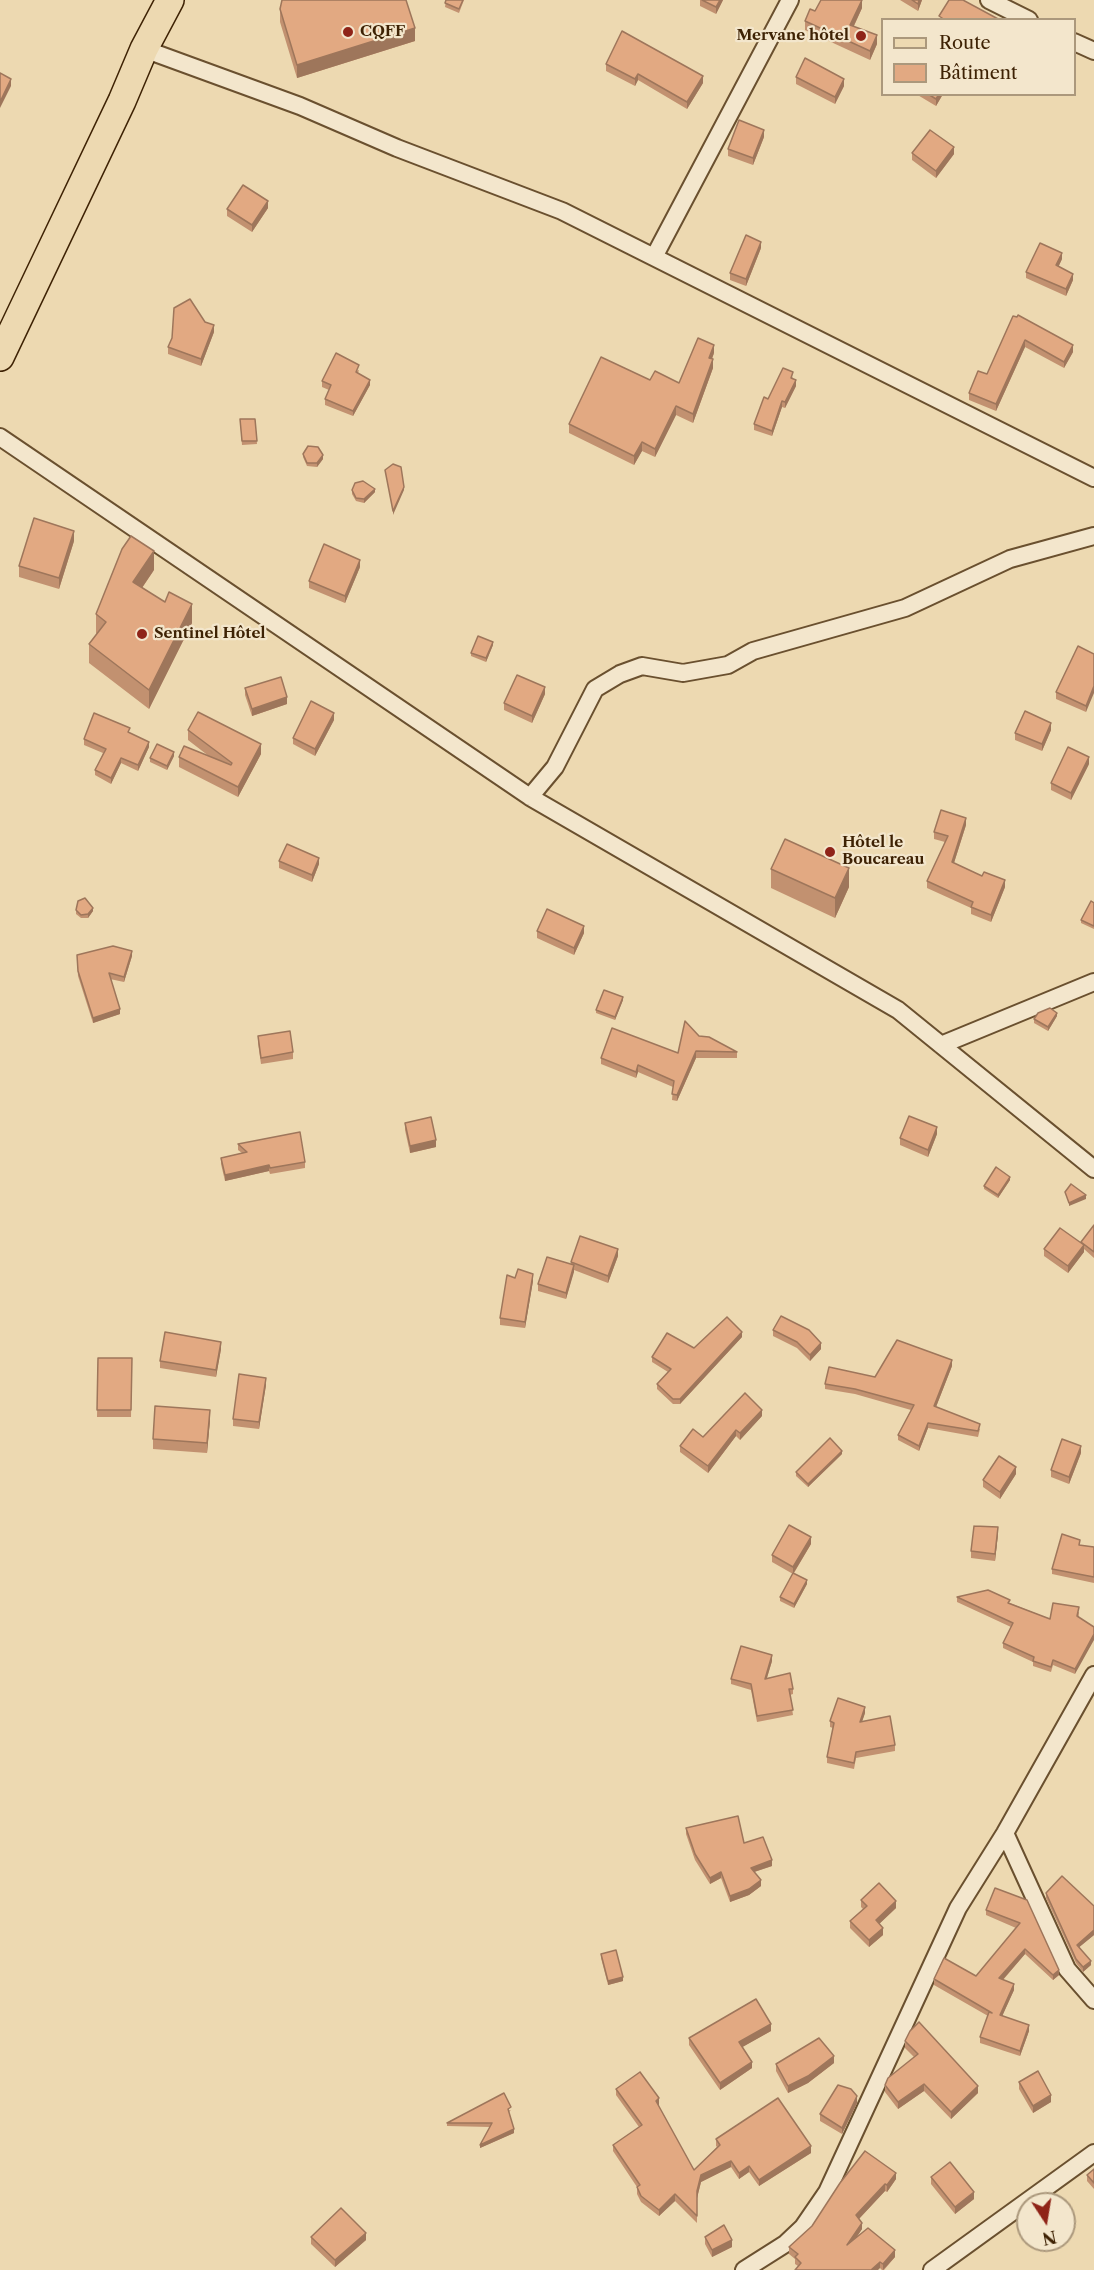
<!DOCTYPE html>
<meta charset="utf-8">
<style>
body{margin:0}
#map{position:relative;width:1094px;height:2270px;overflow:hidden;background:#edd9b1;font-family:"Libre Caslon Text",serif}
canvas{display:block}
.legend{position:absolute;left:881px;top:18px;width:195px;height:78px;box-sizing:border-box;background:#f3e6cc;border:2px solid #ab987c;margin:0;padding:8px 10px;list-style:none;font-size:18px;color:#3e2204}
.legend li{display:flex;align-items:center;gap:12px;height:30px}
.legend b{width:30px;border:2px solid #ab987c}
.north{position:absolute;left:1016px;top:2192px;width:60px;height:60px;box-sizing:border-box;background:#f3e6cc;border:2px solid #ab987c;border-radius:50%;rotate:168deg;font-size:16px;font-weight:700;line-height:24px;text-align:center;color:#3e2204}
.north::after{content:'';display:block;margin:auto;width:21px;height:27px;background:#8f2418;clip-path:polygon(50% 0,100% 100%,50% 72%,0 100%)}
</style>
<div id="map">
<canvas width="1094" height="2270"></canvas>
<ul class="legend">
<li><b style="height:8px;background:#edd9b1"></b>Route</li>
<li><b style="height:16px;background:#e2a982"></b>Bâtiment</li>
</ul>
<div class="north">N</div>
</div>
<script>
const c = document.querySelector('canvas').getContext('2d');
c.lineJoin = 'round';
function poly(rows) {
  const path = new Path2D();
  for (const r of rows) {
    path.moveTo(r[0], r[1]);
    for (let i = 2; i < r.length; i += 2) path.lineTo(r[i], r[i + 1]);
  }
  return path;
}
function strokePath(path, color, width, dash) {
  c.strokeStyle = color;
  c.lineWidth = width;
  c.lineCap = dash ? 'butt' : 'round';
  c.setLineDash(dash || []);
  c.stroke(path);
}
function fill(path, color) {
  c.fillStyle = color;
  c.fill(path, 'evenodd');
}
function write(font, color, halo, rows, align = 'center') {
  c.font = font + ' "Libre Caslon Text",serif';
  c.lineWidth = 4.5;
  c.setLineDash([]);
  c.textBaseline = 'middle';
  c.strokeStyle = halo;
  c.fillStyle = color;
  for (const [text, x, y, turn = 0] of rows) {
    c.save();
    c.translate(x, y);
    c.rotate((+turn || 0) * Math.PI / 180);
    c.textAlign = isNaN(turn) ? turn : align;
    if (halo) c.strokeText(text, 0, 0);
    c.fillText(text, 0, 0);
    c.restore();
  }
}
const minor = poly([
 [989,0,1029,20],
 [1074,42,1094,51],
 [144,49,300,106,397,148,562,211,1094,478],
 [654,257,790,0],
 [0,437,530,797,898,1010,1094,1169],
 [530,797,555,767,595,689,620,674,642,666,683,673,728,665,753,651,905,608,1010,559,1094,536],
 [941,1045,1094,982],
 [1005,1833,1067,1969,1094,2000],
 [744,2270,785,2244,803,2227,827,2192,958,1908,1005,1833,1094,1675],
 [932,2270,1094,2153]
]);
const primary = poly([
 [0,357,122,101,144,49,170,0]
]);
strokePath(minor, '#6a502f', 20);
strokePath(primary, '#3e2204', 30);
strokePath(minor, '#f3e6cc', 16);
strokePath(primary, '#edd9b1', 27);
fill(poly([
 [446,0,464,0,459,13,445,7],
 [700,0,723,0,716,14,700,6],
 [862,0,862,8,854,26,877,44,870,60,805,30,805,21,815,11],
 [900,0,922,0,918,11],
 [280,9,415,41,297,78,280,22],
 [606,64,703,83,687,109,638,80,635,86,606,71],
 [796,77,844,86,835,104,796,84],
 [916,94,943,94,936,106],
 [764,137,753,165,728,156,728,149],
 [912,153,954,154,936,178,912,160],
 [268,208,252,232,227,216,227,209],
 [761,248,746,286,730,280,730,273],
 [1062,259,1058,267,1073,280,1066,296,1026,278,1026,272],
 [1013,316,1073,352,1064,368,1025,347,996,411,969,400,969,393,987,374],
 [205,322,214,332,201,366,168,354,168,347],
 [714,353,712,359,713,368,693,423,676,415,655,457,642,451,634,465,569,433,569,424,650,380,679,383],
 [359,370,358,373,370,385,353,416,325,405,325,399,329,390,322,387,322,381],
 [793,377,793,379,796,386,785,408,782,407,772,436,754,430,754,424,768,399],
 [240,419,255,419,257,444,242,445],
 [303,454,323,459,317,467,307,466,303,457],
 [352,490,375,492,364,503,356,501,352,494],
 [74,541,59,589,19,577,19,566],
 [360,567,345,603,309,588,309,581],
 [154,570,142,588,192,623,149,709,89,663,89,644,97,634,96,633,96,614],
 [493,645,486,662,471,656,471,653],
 [1094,654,1086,712,1056,699,1056,692],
 [245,688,287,704,252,716,245,695],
 [545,694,532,723,504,710,504,703],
 [334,720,315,756,293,744,293,738],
 [188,730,261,754,238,797,179,767,179,757,210,757,188,740],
 [1051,730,1042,751,1015,740,1015,733],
 [130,733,149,747,138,771,121,763,111,784,95,775,95,770,103,753,84,745,84,739],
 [174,756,167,770,150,762,150,758],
 [1089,764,1071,800,1051,790,1051,783],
 [966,825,954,863,1005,887,991,922,971,914,971,908,927,888,927,881,945,842,934,839,934,832],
 [279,861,319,864,312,882,279,868],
 [771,869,849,887,835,918,771,888],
 [1094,903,1094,929,1081,923,1081,920],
 [76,910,93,911,88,918,81,918,76,914],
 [537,931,584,933,574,955,537,938],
 [77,955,132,956,124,982,110,979,120,1014,93,1023,78,976],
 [623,1000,615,1020,596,1013,596,1010],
 [1057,1016,1048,1031,1034,1023,1034,1019],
 [258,1036,293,1052,293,1059,261,1064,258,1043],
 [699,1036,737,1052,737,1058,696,1058,677,1101,672,1100,673,1087,638,1072,636,1078,601,1064,601,1058,678,1053],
 [405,1123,436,1147,410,1153,405,1130],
 [937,1134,928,1157,900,1145,900,1138],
 [238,1144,305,1162,305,1168,270,1174,269,1171,225,1181,221,1164,221,1158,242,1153,238,1150],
 [1010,1180,998,1198,984,1189,984,1186],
 [1094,1225,1094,1258,1084,1249,1084,1252,1068,1273,1044,1256,1044,1249,1081,1243,1081,1242],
 [618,1256,608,1283,574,1270,566,1299,538,1291,538,1284,571,1264,571,1262],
 [515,1278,533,1281,525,1328,500,1325,500,1318],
 [773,1330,821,1349,810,1361,797,1348,773,1336],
 [742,1337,680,1404,673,1404,657,1389,657,1384,668,1372,652,1362,652,1357],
 [221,1349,216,1377,160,1368,160,1361],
 [98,1358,132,1358,131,1417,97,1417],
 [952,1366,936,1407,980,1429,978,1437,928,1428,919,1451,898,1440,898,1435,911,1410,855,1394,825,1389,825,1384],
 [266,1385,259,1429,233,1426,233,1419],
 [762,1416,740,1440,736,1436,708,1473,680,1452,680,1446],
 [210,1420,207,1453,153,1449,153,1439],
 [1081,1453,1069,1484,1051,1477,1051,1470],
 [842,1454,808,1487,796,1476,796,1472],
 [1016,1474,1000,1499,983,1487,983,1480],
 [998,1534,995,1561,971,1558,971,1551],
 [811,1544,794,1573,807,1584,794,1608,780,1601,780,1597,793,1574,772,1562,772,1555],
 [1080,1545,1094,1547,1094,1583,1052,1574,1052,1569],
 [957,1597,1010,1603,1050,1619,1079,1612,1075,1674,1053,1665,1051,1672,1033,1666,1033,1662,1003,1648,1003,1643,1011,1627,957,1602],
 [772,1661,767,1678,793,1689,793,1694,790,1695,793,1715,757,1722,751,1690,731,1684,731,1679],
 [865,1713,862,1721,895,1745,895,1751,856,1758,854,1769,827,1763,827,1757,833,1728,830,1727,830,1721],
 [686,1828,744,1843,772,1866,754,1872,761,1886,749,1895,730,1902,721,1878,710,1884,695,1860,686,1834],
 [995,1888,1059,1975,1053,1980,1025,1954,1003,1980,1014,1990,1002,2016,1029,2031,1020,2056,980,2043,980,2037,988,2016,934,1985,934,1979,976,1976,1016,1928,986,1915,986,1910],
 [1046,1893,1094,1935,1079,1947,1091,1965,1083,1972,1076,1963,1046,1898],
 [861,1900,896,1908,879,1924,883,1935,869,1947,850,1928,850,1921,863,1909,861,1907],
 [601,1954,623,1981,608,1985,601,1958],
 [771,2031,742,2047,752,2068,720,2090,689,2045,689,2038],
 [905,2041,978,2093,951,2119,924,2091,898,2109,885,2092,885,2085,914,2057,905,2048],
 [834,2063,808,2083,788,2093,776,2071,776,2064],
 [1019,2082,1051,2102,1033,2113,1019,2089],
 [616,2089,659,2105,658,2105,694,2170,717,2147,716,2146,716,2139,811,2153,759,2186,749,2172,739,2179,731,2167,701,2182,697,2198,697,2223,675,2201,659,2216,641,2202,637,2194,637,2187,613,2151,613,2145,639,2127,616,2095],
 [857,2103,842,2134,820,2121,820,2114],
 [511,2110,509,2112,514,2133,480,2148,490,2127,447,2126,447,2123],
 [1094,2169,1094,2189,1087,2181,1087,2175],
 [931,2177,974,2199,955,2214,931,2184],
 [896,2179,887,2192,885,2191,859,2219,862,2229,857,2236,895,2257,884,2270,882,2270,880,2268,798,2266,795,2264,795,2259,789,2254,789,2247,812,2226,840,2183],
 [311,2237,366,2240,335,2267,311,2244],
 [705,2237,732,2247,712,2257,705,2244]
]), '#c29170');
fill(poly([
 [720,0,723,0,716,14,716,7],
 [862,0,862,8,850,34,850,25],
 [919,0,922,0,918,11,918,4],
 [415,28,415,41,297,78,297,65],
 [877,35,877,44,870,60,870,51],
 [638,74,638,80,635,86,635,79],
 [703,76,703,83,687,109,687,102],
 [11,79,11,86,0,108,0,102],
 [844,79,844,86,835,104,835,97],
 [939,94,943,94,936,106,936,99],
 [764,130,764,137,753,165,753,158],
 [954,147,954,154,936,178,936,171],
 [268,201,268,208,252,232,252,225],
 [761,242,761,248,746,286,746,279],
 [1062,253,1062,259,1056,272,1056,265],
 [1073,274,1073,280,1066,296,1066,289],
 [214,325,214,332,201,366,201,359],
 [1025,340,1025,347,996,411,996,404],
 [714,345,714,353,709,366,709,358],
 [1073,345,1073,352,1064,368,1064,362],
 [713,359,713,368,693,423,693,414],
 [370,380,370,385,353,416,353,411],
 [796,380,796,386,785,408,785,402],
 [782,401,782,407,772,436,772,431],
 [676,406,676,415,655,457,655,449],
 [642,442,642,451,634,465,634,456],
 [323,455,323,459,317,467,317,463],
 [404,487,404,490,393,515,393,511],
 [375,489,375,492,364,503,364,499],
 [74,531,74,541,59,589,59,578],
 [154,551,154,570,133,601,133,582],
 [360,560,360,567,345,603,345,596],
 [192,604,192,623,149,709,149,690],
 [493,642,493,645,486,662,486,658],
 [1094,686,1094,693,1086,712,1086,706],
 [545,687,545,694,532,723,532,716],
 [287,697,287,704,252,716,252,709],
 [334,713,334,720,315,756,315,749],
 [1051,723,1051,730,1042,751,1042,744],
 [149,742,149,747,138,771,138,765],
 [261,744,261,754,238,797,238,787],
 [174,752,174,756,167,770,167,766],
 [1089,757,1089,764,1071,800,1071,793],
 [121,758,121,763,111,784,111,778],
 [966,818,966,825,952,869,952,862],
 [319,858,319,864,312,882,312,875],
 [849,868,849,887,835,918,835,898],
 [1005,880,1005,887,991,922,991,915],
 [93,908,93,911,88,918,88,914],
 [584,926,584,933,574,955,574,948],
 [132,951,132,956,124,982,124,977],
 [623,997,623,1000,615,1020,615,1017],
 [120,1009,120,1014,93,1023,93,1018],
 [1057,1013,1057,1016,1048,1031,1048,1027],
 [696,1051,696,1058,677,1101,677,1095],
 [638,1065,638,1072,636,1078,636,1072],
 [937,1127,937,1134,928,1157,928,1150],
 [436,1140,436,1147,410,1153,410,1146],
 [269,1165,269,1171,225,1181,225,1175],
 [1010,1177,1010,1180,998,1198,998,1195],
 [1086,1195,1086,1199,1069,1206,1069,1203],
 [1084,1245,1084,1252,1068,1273,1068,1266],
 [618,1249,618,1256,608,1283,608,1276],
 [574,1265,574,1272,566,1299,566,1293],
 [533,1274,533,1281,525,1328,525,1322],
 [742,1332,742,1337,680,1404,680,1399],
 [221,1342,221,1349,216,1377,216,1370],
 [821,1343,821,1349,810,1361,810,1355],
 [952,1360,952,1366,934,1412,934,1406],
 [266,1378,266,1385,259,1429,259,1422],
 [210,1410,210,1420,207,1453,207,1443],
 [762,1410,762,1416,740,1440,740,1433],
 [928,1423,928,1428,919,1451,919,1446],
 [736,1430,736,1436,708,1473,708,1466],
 [1081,1446,1081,1453,1069,1484,1069,1477],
 [842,1451,842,1454,808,1487,808,1484],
 [1016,1467,1016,1474,1000,1499,1000,1492],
 [998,1527,998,1534,995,1561,995,1554],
 [811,1537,811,1544,793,1574,793,1567],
 [807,1580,807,1584,794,1608,794,1604],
 [1094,1634,1094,1640,1075,1674,1075,1669],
 [772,1655,772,1661,765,1684,765,1679],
 [865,1707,865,1713,860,1728,860,1722],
 [772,1860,772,1866,751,1873,751,1868],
 [721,1872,721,1878,710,1884,710,1878],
 [761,1880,761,1886,749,1895,730,1902,730,1896],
 [896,1901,896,1908,876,1927,876,1920],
 [883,1928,883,1935,869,1947,869,1940],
 [1094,1930,1094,1935,1077,1949,1077,1945],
 [1025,1949,1025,1954,999,1984,999,1978],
 [1091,1961,1091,1965,1083,1972,1083,1967],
 [1059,1970,1059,1975,1053,1980,1053,1975],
 [623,1977,623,1981,608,1985,608,1981],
 [1014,1984,1014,1990,1000,2021,1000,2015],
 [771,2024,771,2031,739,2049,739,2042],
 [1029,2025,1029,2031,1020,2056,1020,2051],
 [834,2056,834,2063,808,2083,788,2093,788,2086],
 [752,2062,752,2068,720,2090,720,2083],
 [924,2084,924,2091,898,2109,898,2102],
 [978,2086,978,2093,951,2119,951,2112],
 [1051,2095,1051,2102,1033,2113,1033,2106],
 [857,2096,857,2103,842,2134,842,2128],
 [659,2098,659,2105,656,2107,656,2101],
 [514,2129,514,2133,480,2148,480,2145],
 [811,2146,811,2153,759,2186,759,2180],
 [731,2161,731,2167,701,2182,697,2198,697,2191,701,2175],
 [749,2166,749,2172,739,2179,739,2173],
 [896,2173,896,2179,887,2192,887,2185],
 [885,2184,885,2191,856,2222,856,2215],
 [974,2192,974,2199,955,2214,955,2207],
 [675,2194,675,2201,659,2216,659,2210],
 [862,2223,862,2229,847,2252,847,2245],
 [366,2233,366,2240,335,2267,335,2260],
 [732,2240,732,2247,712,2257,712,2250],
 [895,2250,895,2257,883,2270,883,2264],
 [880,2262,880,2268,878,2270,871,2270]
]), '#9e765b');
const building = poly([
 [282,0,406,0,415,28,297,65,280,9,282,0],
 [446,0,463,0,459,9,445,3,446,0],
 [702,0,720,0,716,7,702,0],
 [821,0,862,0,850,25,877,35,870,51,805,21,810,9,815,11,821,0],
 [912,0,919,0,918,4,912,0],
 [949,0,963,0,1000,20,945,20,939,16,949,0],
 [622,31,703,76,687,102,638,74,635,79,606,64,622,31],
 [805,58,844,79,835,97,796,77,805,58],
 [0,73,11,79,0,102,0,73],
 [928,94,939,94,936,99,928,94],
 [739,120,764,130,753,158,728,149,739,120],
 [930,130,954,147,936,171,912,153,930,130],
 [243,185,268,201,252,225,227,209,243,185],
 [746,235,761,242,746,279,730,273,746,235],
 [1040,243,1062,253,1056,265,1073,274,1066,289,1026,272,1040,243],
 [190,299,205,322,214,325,201,359,168,347,172,338,174,308,190,299],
 [1018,315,1073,345,1064,362,1025,340,996,404,969,393,978,371,987,374,1013,316,1017,317,1018,315],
 [698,338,714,345,709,358,713,359,693,414,676,406,655,449,642,442,634,456,569,424,601,357,650,380,655,371,679,383,698,338],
 [336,353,359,365,356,372,370,380,353,411,325,399,331,385,322,381,336,353],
 [783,368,793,372,791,378,796,380,785,402,782,401,772,431,754,424,764,397,768,399,783,368],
 [240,419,255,419,257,441,242,441,240,419],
 [308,446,318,447,323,455,317,463,307,463,303,454,308,446],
 [393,464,401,467,404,487,393,511,385,470,393,464],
 [363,481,375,489,364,499,356,498,352,490,355,483,363,481],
 [34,518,74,531,59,578,19,566,34,518],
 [131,536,154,551,133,582,165,602,169,592,192,604,149,690,89,644,106,622,96,614,122,549,131,536],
 [324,544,360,560,345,596,309,581,324,544],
 [478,636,493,642,486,658,471,653,478,636],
 [1078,646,1094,654,1094,686,1086,706,1056,692,1078,646],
 [517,675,545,687,532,716,504,703,517,675],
 [281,677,287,697,252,709,245,688,281,677],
 [311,701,334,713,315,749,293,738,311,701],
 [1025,711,1051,723,1042,744,1015,733,1025,711],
 [198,712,261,744,238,787,179,757,184,746,231,765,232,763,188,730,198,712],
 [94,713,130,728,128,732,149,742,138,765,121,758,111,778,95,770,106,749,84,739,94,713],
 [157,744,174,752,167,766,150,758,157,744],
 [1068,747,1089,757,1071,793,1051,783,1068,747],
 [941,810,966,818,952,862,982,876,984,872,1005,880,991,915,971,907,973,902,927,881,948,836,934,832,941,810],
 [785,839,849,868,835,898,771,869,785,839],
 [287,844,319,858,312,875,279,861,287,844],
 [85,898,93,908,88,914,81,915,76,910,78,901,85,898],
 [1091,901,1094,903,1094,926,1081,920,1091,901],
 [547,909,584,926,574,948,537,931,547,909],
 [113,946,132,951,124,977,109,973,120,1009,93,1018,78,971,77,955,113,946],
 [604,990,623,997,615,1017,596,1010,604,990],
 [1050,1008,1057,1013,1048,1027,1034,1019,1038,1013,1050,1008],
 [685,1021,699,1036,709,1037,737,1052,696,1051,677,1095,672,1094,674,1081,638,1065,636,1072,601,1058,612,1028,678,1053,685,1021],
 [290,1031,293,1052,261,1058,258,1036,290,1031],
 [909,1116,937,1127,928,1150,900,1138,909,1116],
 [431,1117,436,1140,410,1146,405,1123,431,1117],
 [300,1132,305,1162,270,1168,269,1165,225,1175,221,1158,247,1152,238,1144,300,1132],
 [996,1167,1010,1177,998,1195,984,1186,996,1167],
 [1071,1184,1086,1195,1069,1203,1065,1192,1071,1184],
 [1094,1225,1094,1252,1081,1242,1094,1225],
 [1060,1228,1084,1245,1068,1266,1044,1249,1060,1228],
 [580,1236,618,1249,608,1276,571,1262,580,1236],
 [547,1257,574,1265,566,1293,538,1284,547,1257],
 [518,1269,533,1274,525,1322,500,1318,507,1275,515,1278,518,1269],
 [781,1316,809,1330,821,1343,810,1355,797,1342,773,1330,781,1316],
 [727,1317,742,1332,680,1399,673,1399,657,1384,671,1369,652,1357,667,1333,694,1348,727,1317],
 [165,1332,221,1342,216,1370,160,1361,165,1332],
 [897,1340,952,1360,934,1406,980,1424,978,1431,928,1423,919,1446,898,1435,914,1405,855,1389,825,1384,829,1367,875,1377,897,1340],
 [98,1358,132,1358,131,1410,97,1410,98,1358],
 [239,1374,266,1378,259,1422,233,1419,239,1374],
 [745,1393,762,1410,740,1433,736,1430,708,1466,680,1446,693,1429,703,1437,745,1393],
 [155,1406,210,1410,207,1443,153,1439,155,1406],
 [830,1438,842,1451,808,1484,796,1472,830,1438],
 [1062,1439,1081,1446,1069,1477,1051,1470,1062,1439],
 [999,1456,1016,1467,1000,1492,983,1480,999,1456],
 [789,1525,811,1537,793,1567,772,1555,789,1525],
 [974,1526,998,1527,995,1554,971,1551,974,1526],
 [1062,1534,1080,1540,1079,1545,1094,1547,1094,1577,1052,1569,1062,1534],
 [793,1573,807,1580,794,1604,780,1597,793,1573],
 [988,1590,1010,1600,1008,1603,1050,1619,1053,1603,1079,1607,1077,1616,1094,1627,1094,1634,1075,1669,1053,1660,1051,1667,1033,1661,1034,1657,1003,1643,1013,1623,957,1597,988,1590],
 [741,1646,772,1655,765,1679,790,1673,793,1689,789,1689,793,1710,757,1716,751,1684,731,1679,741,1646],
 [838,1698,865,1707,860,1722,890,1716,895,1745,856,1752,854,1763,827,1757,834,1723,830,1721,838,1698],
 [738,1816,744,1843,763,1837,772,1860,751,1868,761,1880,749,1889,730,1896,721,1872,710,1878,695,1854,686,1828,738,1816],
 [1062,1876,1094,1906,1094,1930,1077,1945,1091,1961,1083,1967,1076,1959,1046,1893,1062,1876],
 [879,1883,896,1901,876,1920,883,1928,869,1940,850,1921,867,1906,861,1900,879,1883],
 [995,1888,1027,1900,1059,1970,1053,1975,1025,1949,999,1978,1014,1984,1000,2015,1029,2025,1020,2051,980,2037,989,2012,992,2013,934,1979,944,1958,976,1976,1020,1923,986,1910,995,1888],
 [616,1950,623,1977,608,1981,601,1954,616,1950],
 [756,1999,771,2024,739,2042,752,2062,720,2083,689,2038,756,1999],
 [919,2022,978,2086,951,2112,924,2084,898,2102,885,2085,888,2078,918,2054,905,2041,910,2031,919,2022],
 [819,2038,834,2056,808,2076,788,2086,776,2064,819,2038],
 [1038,2071,1051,2095,1033,2106,1019,2082,1038,2071],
 [640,2072,659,2098,656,2101,694,2170,720,2145,716,2139,778,2098,811,2146,759,2180,749,2166,739,2173,731,2161,701,2175,697,2191,697,2216,675,2194,659,2210,641,2196,637,2187,640,2185,613,2145,642,2125,616,2089,640,2072],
 [838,2085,851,2089,857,2096,842,2128,820,2114,838,2085],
 [504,2093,511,2107,508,2109,514,2129,480,2145,492,2123,447,2123,504,2093],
 [865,2151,896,2173,887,2185,885,2184,856,2215,862,2223,847,2245,868,2228,895,2250,883,2264,880,2262,871,2270,795,2270,801,2263,795,2257,798,2254,789,2247,812,2226,840,2183,865,2151],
 [950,2162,974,2192,955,2207,931,2177,950,2162],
 [1094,2169,1094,2183,1087,2175,1094,2169],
 [341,2208,366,2233,335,2260,311,2237,341,2208],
 [724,2225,732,2240,712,2250,705,2237,724,2225]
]);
fill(building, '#e2a982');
strokePath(building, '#9e765b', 1.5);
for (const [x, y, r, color] of [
 [348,32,6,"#8f2418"],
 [861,36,6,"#8f2418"],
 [142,634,6,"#8f2418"],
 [830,852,6,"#8f2418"]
]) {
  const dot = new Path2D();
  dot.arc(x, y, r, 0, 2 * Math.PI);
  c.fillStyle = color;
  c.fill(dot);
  strokePath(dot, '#f3e6cc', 2);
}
write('bold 15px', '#3e2204', '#f3e6cc', [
 ["CQFF",360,32],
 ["Mervane hôtel",849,36,"right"],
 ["Sentinel Hôtel",154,634],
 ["Hôtel le",842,843],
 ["Boucareau",842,860]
], 'left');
</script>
